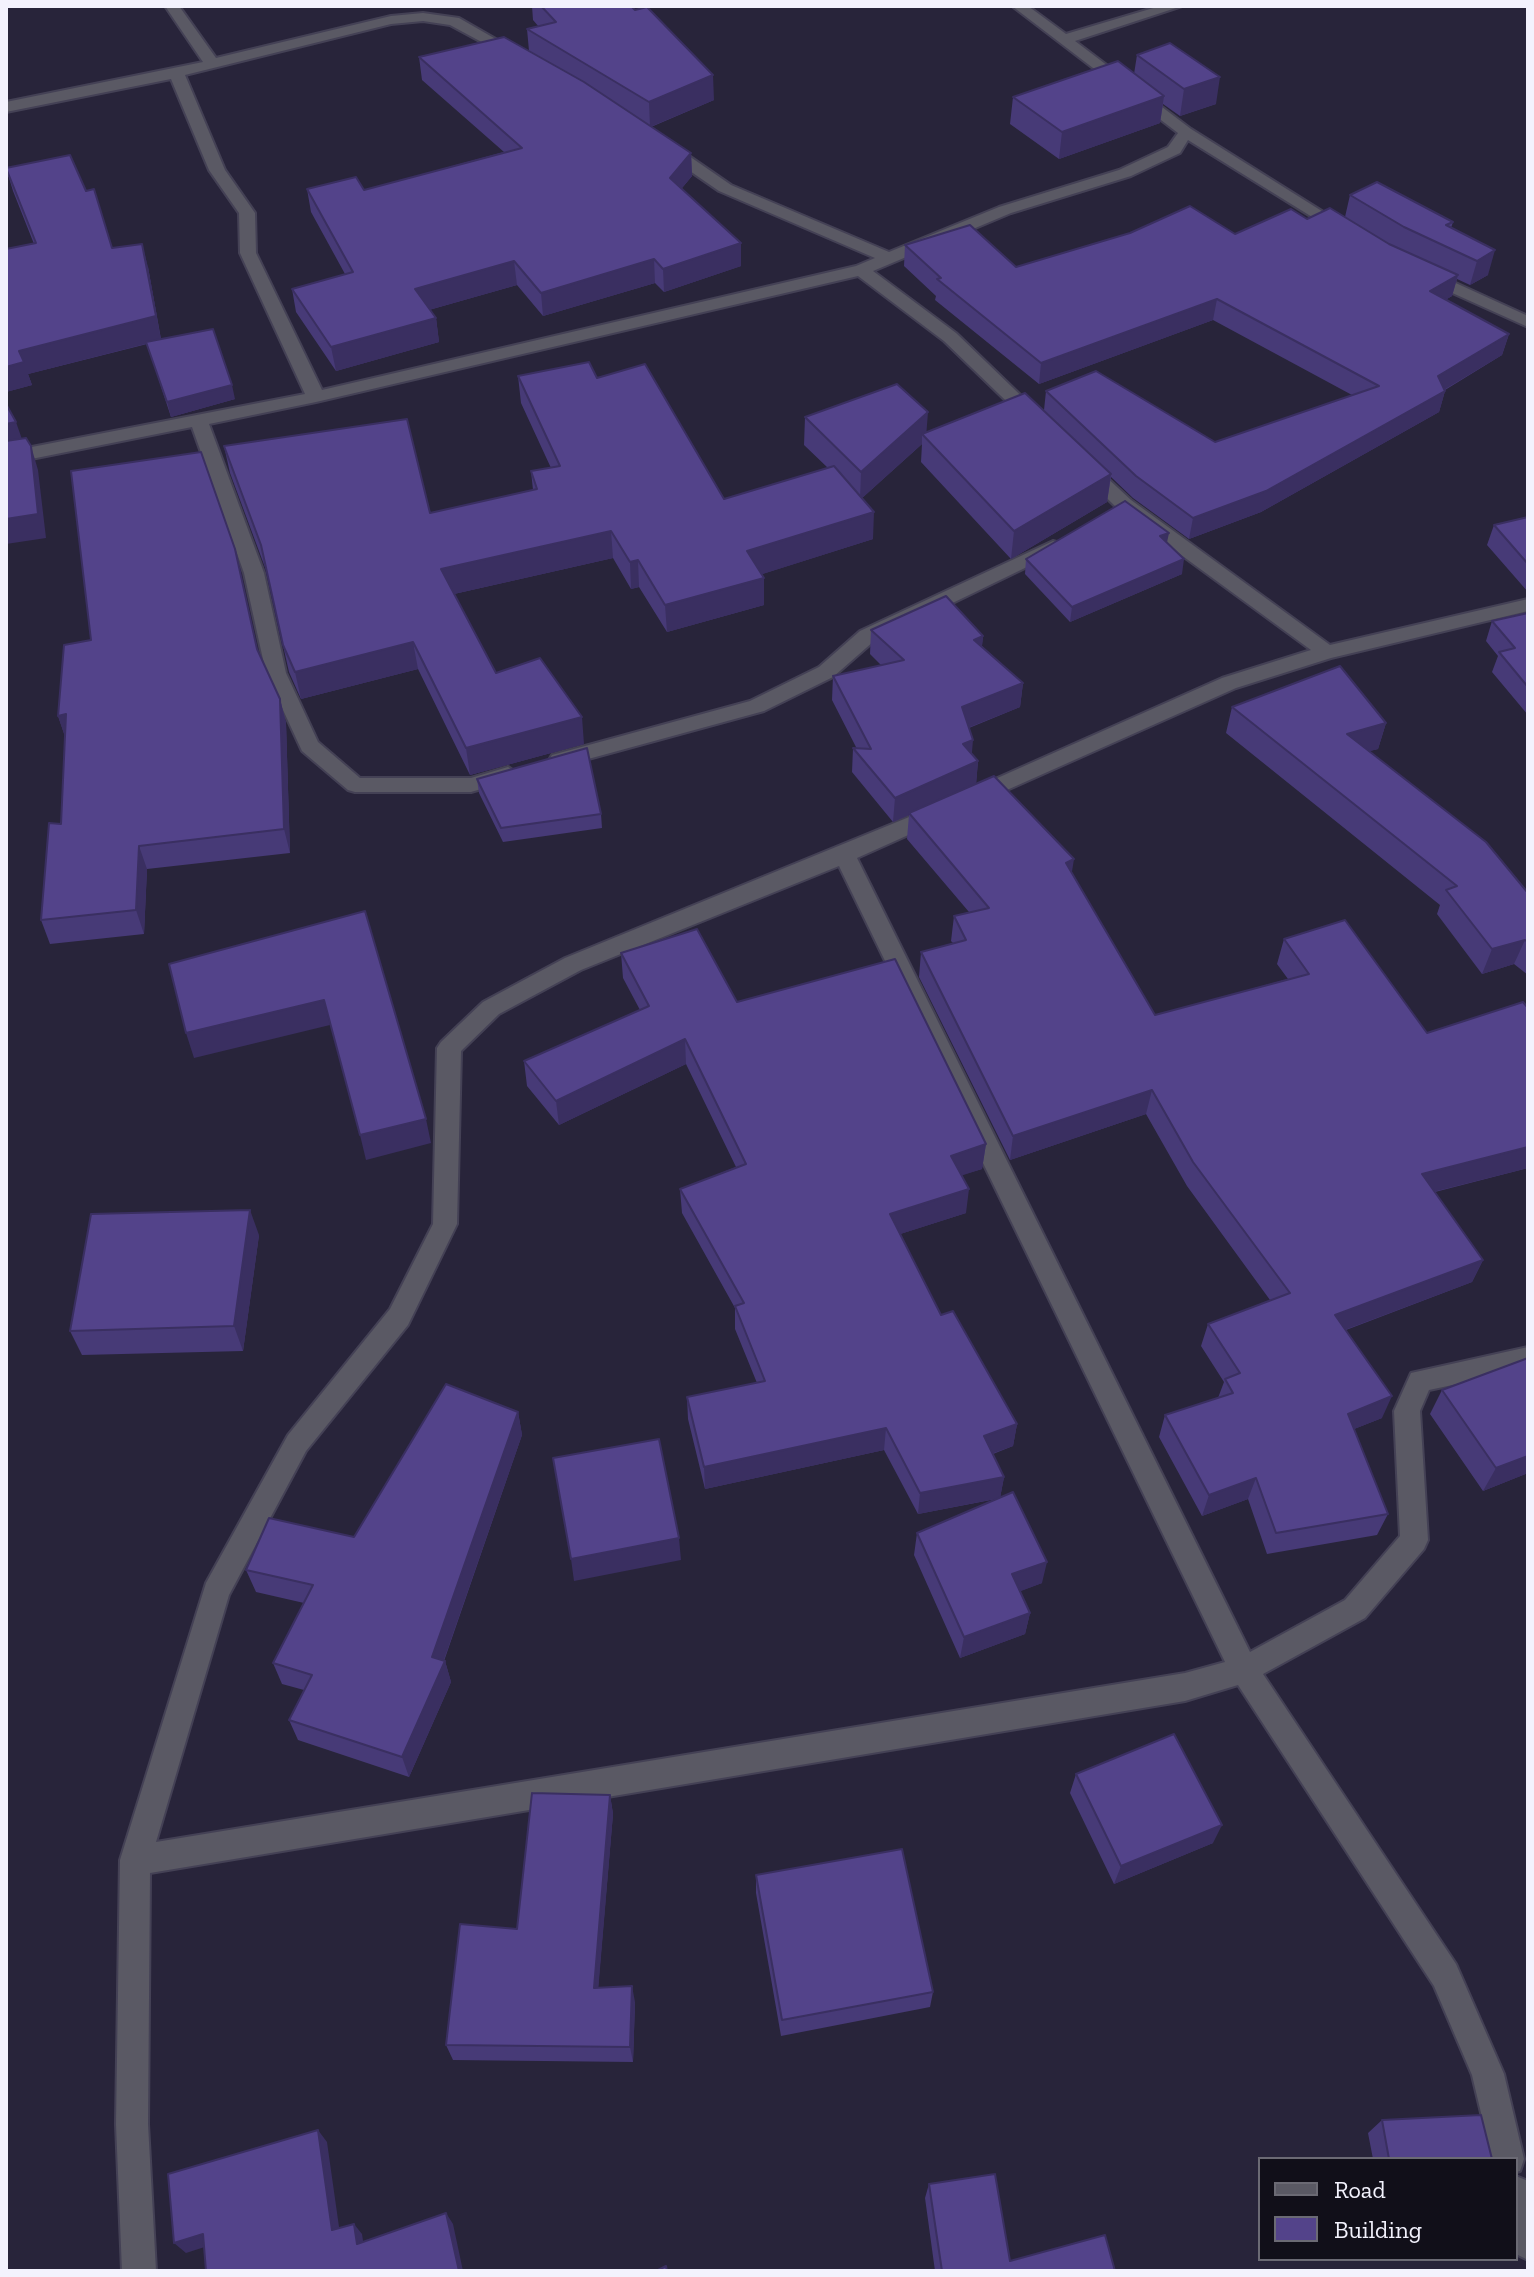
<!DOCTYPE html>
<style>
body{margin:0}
#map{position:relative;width:1534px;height:2277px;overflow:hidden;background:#28243a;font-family:"Zilla Slab",serif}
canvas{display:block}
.frame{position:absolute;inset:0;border:8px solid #f3f2fd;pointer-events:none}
.legend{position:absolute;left:1258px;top:2157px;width:260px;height:104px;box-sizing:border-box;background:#110f19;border:2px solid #6b6a74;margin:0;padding:10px 14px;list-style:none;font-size:24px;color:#f3f2fd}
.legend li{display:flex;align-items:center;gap:16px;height:40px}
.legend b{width:40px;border:2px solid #6b6a74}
</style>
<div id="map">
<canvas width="1534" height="2277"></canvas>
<div class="frame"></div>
<ul class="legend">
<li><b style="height:10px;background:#5a5964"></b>Road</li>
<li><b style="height:22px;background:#53438a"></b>Building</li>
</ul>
</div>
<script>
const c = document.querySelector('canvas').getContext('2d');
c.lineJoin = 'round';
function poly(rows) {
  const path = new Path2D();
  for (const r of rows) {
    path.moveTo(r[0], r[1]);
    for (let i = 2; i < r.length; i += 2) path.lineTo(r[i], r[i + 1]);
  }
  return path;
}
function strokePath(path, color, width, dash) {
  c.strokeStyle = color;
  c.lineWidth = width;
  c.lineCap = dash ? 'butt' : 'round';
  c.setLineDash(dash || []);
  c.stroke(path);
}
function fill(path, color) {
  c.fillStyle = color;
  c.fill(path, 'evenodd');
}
const street = poly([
 [165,6,179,6,216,58,391,16,423,13,459,18,527,57,515,60,450,25,423,21,391,24,185,75,225,170,255,213,256,253,322,390,856,266,875,258,719,191,661,151,661,145,673,145,731,185,889,252,999,207,1119,170,1168,147,1178,133,1012,6,1028,6,1066,34,1160,6,1182,6,1075,41,1191,129,1352,230,1338,233,1188,140,1180,153,1131,176,1011,213,873,271,956,333,1041,415,1044,419,1035,424,1029,423,944,341,858,276,316,402,209,424,264,573,286,673,318,742,360,778,471,778,508,767,518,774,515,779,471,792,355,792,348,790,302,751,266,673,244,573,192,427,6,464,6,452,305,394,240,253,239,213,209,170,171,79,6,112,6,102,203,62,165,6],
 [1425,269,1528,316,1528,327,1419,278,1417,274,1425,269],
 [1085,461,1091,463,1131,500,1330,645,1528,599,1528,611,1331,658,1236,688,980,802,966,802,962,797,966,792,1222,678,1311,650,1117,508,1079,471,1076,467,1085,461],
 [1053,541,1060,543,1060,551,874,641,833,677,764,711,559,767,549,760,552,755,750,701,819,667,860,631,1053,541],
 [936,806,944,809,947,814,944,819,857,858,1250,1652,1345,1600,1400,1536,1394,1411,1411,1373,1528,1347,1528,1369,1429,1390,1420,1411,1428,1540,1424,1549,1365,1618,1263,1674,1456,1964,1504,2074,1524,2159,1520,2171,1516,2172,1516,2159,1492,2159,1472,2075,1434,1986,1238,1685,1185,1701,150,1873,148,2124,156,2271,122,2271,116,2124,120,1860,206,1583,288,1435,390,1309,433,1224,437,1048,441,1042,483,1002,565,958,936,806],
 [839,866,1225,1662,1185,1673,156,1842,229,1595,306,1451,408,1325,457,1224,461,1051,499,1014,581,970,839,866],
 [1516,2176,1528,2181,1528,2260,1516,2254,1516,2176]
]);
strokePath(street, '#444155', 4);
fill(street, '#5a5964');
fill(poly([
 [532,6,631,6,714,100,651,127,691,153,692,176,682,188,741,266,664,292,655,283,543,316,517,285,429,310,436,318,439,342,336,371,296,312,292,289,345,274,311,212,307,189,364,190,504,152,422,80,419,57,529,51,527,29,539,27,533,20],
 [1137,55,1216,104,1180,116,1163,104,1160,123,1059,159,1010,124,1013,97,1134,74],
 [6,168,112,248,148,267,161,339,235,399,171,417,147,344,28,374,32,385,6,392,34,244,13,191],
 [1350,195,1453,222,1451,228,1488,275,1470,285,1457,279,1452,296,1445,300,1509,334,1502,355,1445,390,1445,391,1439,412,1261,512,1189,539,1133,498,1111,477,1107,502,1011,559,921,462,922,444,862,498,873,539,762,574,764,605,667,632,639,587,631,589,613,558,454,594,496,673,584,744,470,775,418,669,301,699,289,672,266,570,230,473,224,446,430,513,533,490,531,471,551,468,521,403,518,376,597,378,724,499,828,468,804,445,805,417,927,432,1044,410,1046,391,1215,442,1352,395,1213,320,1039,384,935,300,936,296,904,266,905,245,1016,267,1235,234,1307,219,1345,217],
 [1528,517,1528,592,1487,545,1494,525],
 [1026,559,1182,574,1070,622,1025,574],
 [1528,613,1528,715,1492,672,1498,656,1486,641,1492,621],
 [871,630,983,636,982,646,1023,683,1020,707,969,728,972,754,978,761,976,784,1072,873,1155,1015,1288,979,1277,964,1284,939,1427,1033,1528,1008,1528,1168,1435,1192,1483,1260,1472,1282,1346,1330,1382,1418,1354,1429,1388,1514,1377,1535,1267,1554,1248,1499,1202,1516,1159,1437,1165,1415,1218,1398,1224,1382,1201,1346,1208,1324,1270,1300,1187,1186,1146,1114,1010,1160,919,977,921,952,953,943,951,941,954,916,969,912,907,839,909,815,893,822,852,772,853,748,857,749,832,700,833,676,881,665,870,654],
 [258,651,280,699,286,723,290,853,147,869,144,934,50,944,41,920,61,824,65,736,58,716],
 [1232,707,1386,723,1378,749,1369,751,1528,893,1528,975,1514,964,1482,974,1437,914,1440,905,1226,733],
 [477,779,601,814,602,828,503,842,479,793],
 [621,953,737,1002,986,1144,982,1169,961,1175,966,1213,900,1234,941,1315,1017,1424,1013,1446,993,1454,1004,1477,1000,1498,1042,1583,1020,1591,1030,1613,1025,1634,960,1658,914,1555,917,1533,996,1499,918,1514,884,1450,705,1489,688,1419,687,1397,757,1383,735,1329,735,1308,682,1213,680,1189,736,1167,686,1064,559,1125,527,1086,524,1061,640,1010,623,978],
 [259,1235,243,1351,82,1355,70,1331],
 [1442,1390,1528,1473,1483,1491,1430,1414],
 [518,1412,522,1435,444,1661,445,1661,451,1682,409,1777,298,1740,289,1720,304,1690,282,1684,273,1663,304,1603,256,1592,246,1570,354,1537],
 [1076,1774,1213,1843,1114,1884,1070,1793],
 [610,1795,613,1814,598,1988,635,2002,633,2062,453,2060,446,2045,517,1929],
 [756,1875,933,1992,930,2007,781,2036,756,1893],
 [1382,2120,1492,2159,1373,2159,1368,2133],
 [929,2184,1010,2261,1115,2271,935,2271,925,2198]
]), '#473a77');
fill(poly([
 [713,75,714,100,650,127,649,102],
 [1220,77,1216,104,1180,116,1184,89],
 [1164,96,1160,123,1059,159,1062,132],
 [691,153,692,176,671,201,670,178],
 [741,243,741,266,664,292,663,269],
 [142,244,148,267,161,340,28,374,32,385,6,392,6,367,19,351],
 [1495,250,1488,275,1470,285,1477,261],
 [654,259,655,283,543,316,541,293],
 [514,261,517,285,418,313,415,289],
 [1458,275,1452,296,1424,312,1430,291],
 [1217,299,1213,320,1039,384,1041,363],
 [436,318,439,342,336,371,331,347],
 [1509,334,1502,355,1432,397,1438,376],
 [232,385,235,399,171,417,167,402],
 [1445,391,1439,412,1261,512,1189,539,1193,518],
 [928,412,926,438,922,434,922,444,860,500,861,472],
 [16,422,24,445,6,450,6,424],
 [31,446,38,470,46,538,6,544,6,519],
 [1111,474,1107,502,1011,559,1014,531],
 [874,512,873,539,747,579,747,551],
 [611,531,613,558,445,596,441,569],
 [1169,533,1166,547,1160,536],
 [1184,559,1182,574,1070,622,1072,607],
 [638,560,639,587,631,589,630,562],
 [764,578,764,605,667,632,665,605],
 [983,636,980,661,974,640],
 [413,642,418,669,301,699,295,672],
 [1023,683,1020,707,960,731,962,707],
 [280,699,286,723,290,853,284,829],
 [66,714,66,740,58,716],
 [582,717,584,744,470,775,466,748],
 [1386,723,1378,749,1340,759,1347,734],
 [973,740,971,764,963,744],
 [978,761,976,785,893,822,895,798],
 [139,846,147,869,144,934,136,910],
 [1074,859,1070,884,1066,863],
 [1525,940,1514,964,1482,974,1492,949],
 [324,1000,330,1025,194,1058,186,1033],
 [685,1039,686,1064,559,1125,556,1101],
 [1152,1090,1146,1114,1010,1160,1013,1136],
 [426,1119,431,1143,366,1160,360,1135],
 [986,1144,982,1169,948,1180,951,1156],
 [1528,1147,1528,1168,1413,1197,1422,1174],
 [969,1189,966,1213,888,1238,890,1214],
 [250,1210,259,1235,243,1351,234,1326],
 [1483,1260,1472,1282,1326,1337,1335,1315],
 [1392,1396,1382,1418,1339,1435,1348,1414],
 [518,1412,522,1435,438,1677,445,1661,451,1682,409,1777,402,1757,432,1657],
 [1017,1424,1013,1446,980,1458,984,1436],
 [886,1428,884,1450,705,1489,704,1467],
 [1528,1456,1528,1473,1483,1491,1496,1468],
 [1004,1477,1000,1498,918,1514,920,1493],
 [1256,1478,1248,1499,1202,1516,1209,1495],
 [679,1538,681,1560,574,1581,571,1559],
 [1047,1562,1042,1583,1008,1596,1012,1574],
 [1030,1613,1025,1634,960,1658,964,1637],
 [610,1795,613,1814,597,2004,594,1988],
 [1222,1825,1213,1843,1114,1884,1121,1866],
 [632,1986,635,2002,633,2062,630,2047],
 [318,2130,327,2142,341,2241,332,2230],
 [446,2213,453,2224,463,2271,459,2271],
 [354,2224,362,2234,365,2254,357,2244],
 [203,2234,214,2244,186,2253,174,2243]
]), '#3a2f61');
const building = poly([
 [541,6,631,6,635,10,647,7,713,75,649,102,527,29,556,22,541,6],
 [504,37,584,82,691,153,670,178,741,243,663,269,654,259,541,293,514,261,415,289,436,318,331,347,292,289,353,272,307,189,356,177,364,190,522,148,419,57,504,37],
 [1170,43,1220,77,1184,89,1137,55,1170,43],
 [1118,61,1164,96,1062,132,1013,97,1118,61],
 [70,155,86,191,94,189,112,248,142,244,156,316,19,351,24,362,6,367,6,249,36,243,6,168,70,155],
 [1377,182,1453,222,1446,225,1495,250,1477,261,1404,227,1350,195,1377,182],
 [1190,206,1235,234,1291,209,1307,219,1330,208,1389,244,1458,275,1430,291,1509,334,1438,376,1445,391,1266,491,1193,518,1136,476,1046,391,1096,371,1215,442,1379,386,1217,299,1041,363,937,279,941,278,905,245,970,225,1016,267,1130,233,1190,206],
 [213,329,232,385,167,402,146,342,213,329],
 [589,362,597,378,645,364,724,499,834,466,874,512,747,551,764,578,665,605,638,560,630,562,611,531,441,569,496,673,540,658,582,717,466,748,413,642,295,672,283,645,261,545,224,446,407,419,430,513,537,489,531,471,560,466,518,376,589,362],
 [897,384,928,412,861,472,805,417,897,384],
 [1025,393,1111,474,1014,531,922,434,1025,393],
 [6,404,16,422,6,424,6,404],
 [26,438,31,446,38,514,6,519,6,441,26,438],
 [201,452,235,549,257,649,280,699,284,829,139,846,136,910,41,920,49,823,61,824,66,714,58,716,64,645,91,640,71,471,201,452],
 [1125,501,1169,533,1160,536,1184,559,1072,607,1026,559,1125,501],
 [1528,517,1528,564,1494,525,1528,517],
 [946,596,983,636,974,640,1023,683,962,707,973,740,963,744,978,761,895,798,853,748,871,749,833,676,904,660,871,630,946,596],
 [1528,613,1528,687,1499,652,1515,648,1492,621,1528,613],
 [1340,666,1386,723,1347,734,1486,842,1528,893,1528,942,1525,940,1492,949,1446,890,1457,886,1232,707,1340,666],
 [587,748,601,814,501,828,477,779,587,748],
 [994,776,1074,859,1066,863,1155,1015,1309,974,1284,939,1345,920,1427,1033,1523,1002,1528,1008,1528,1147,1422,1174,1483,1260,1335,1315,1392,1396,1348,1414,1388,1514,1276,1533,1256,1478,1209,1495,1165,1415,1233,1393,1225,1379,1240,1373,1208,1324,1290,1293,1193,1162,1152,1090,1013,1136,921,952,966,940,954,916,989,908,909,813,994,776],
 [365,911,426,1119,360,1135,324,1000,186,1033,169,964,365,911],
 [697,929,737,1002,895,959,986,1144,951,1156,969,1189,890,1214,941,1315,953,1311,1017,1424,984,1436,1004,1477,920,1493,886,1428,704,1467,687,1397,765,1381,735,1306,744,1303,680,1189,746,1164,685,1039,556,1101,524,1061,649,1006,621,953,697,929],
 [250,1210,234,1326,70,1331,91,1214,250,1210],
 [1528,1358,1528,1456,1496,1468,1442,1390,1528,1358],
 [446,1384,518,1412,432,1657,445,1661,402,1757,289,1720,312,1675,273,1663,313,1585,246,1570,269,1518,354,1537,446,1384],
 [659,1439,679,1538,571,1559,553,1458,659,1439],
 [1013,1492,1047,1562,1012,1574,1030,1613,964,1637,917,1533,1013,1492],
 [1174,1734,1222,1825,1121,1866,1076,1774,1174,1734],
 [532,1793,610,1795,594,1988,632,1986,630,2047,446,2045,460,1924,517,1929,532,1793],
 [902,1849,933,1992,782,2020,756,1875,902,1849],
 [1481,2115,1492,2159,1389,2159,1382,2120,1481,2115],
 [318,2130,332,2230,354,2224,357,2244,446,2213,459,2271,206,2271,203,2234,174,2243,168,2174,318,2130],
 [995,2174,1010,2261,1105,2235,1115,2271,942,2271,929,2184,995,2174],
 [666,2266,667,2271,656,2271,666,2266]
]);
fill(building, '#53438a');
strokePath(building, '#3a2f61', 2);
</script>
